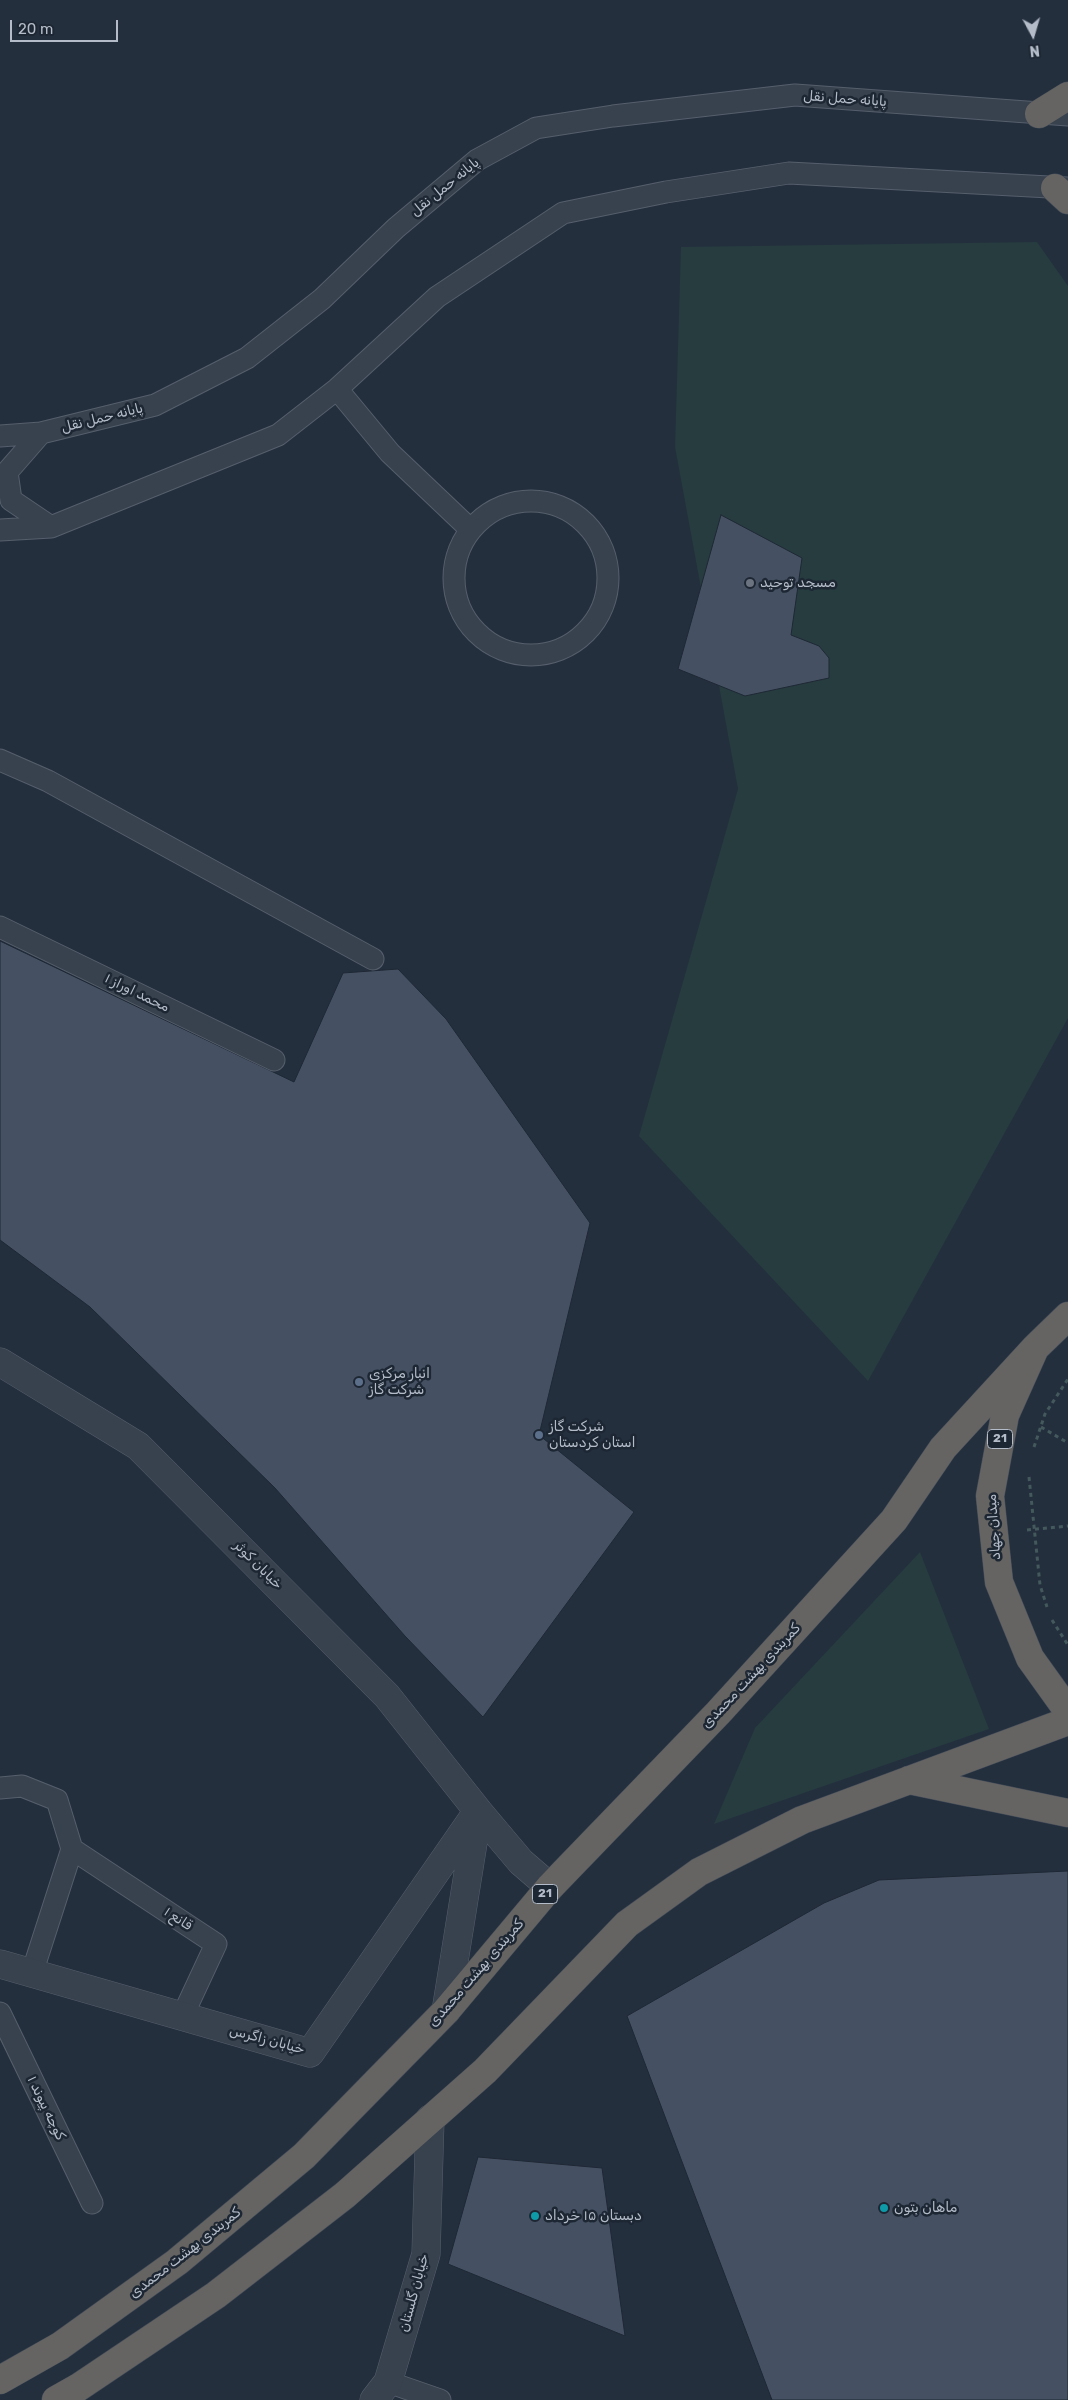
<!DOCTYPE html>
<meta charset="utf-8">
<style>
body{margin:0}
#map{position:relative;width:1068px;height:2400px;overflow:hidden;background:#242f3e;font-family:Rubik,sans-serif}
canvas{display:block}
.north{position:absolute;left:1008px;top:10px;width:50px;height:50px;-webkit-text-stroke:4px #1d2633;paint-order:stroke;rotate:174deg;font-size:14px;font-weight:700;line-height:20px;text-align:center;color:#b4bcc9}
.north::after{content:'';display:block;margin:auto;width:18px;height:22px;background:#b4bcc9;clip-path:polygon(50% 0,100% 100%,50% 72%,0 100%)}
.scale{position:absolute;left:10px;top:20px;width:108px;height:22px;box-sizing:border-box;border:2px solid #b4bcc9;border-top:0;padding-left:6px;font-size:15px;line-height:18px;white-space:nowrap;color:#b4bcc9;-webkit-text-stroke:4px #1d2633;paint-order:stroke}
</style>
<div id="map">
<canvas width="1068" height="2400"></canvas>
<div class="north">N</div>
<div class="scale">20 m</div>
</div>
<script>
const c = document.querySelector('canvas').getContext('2d');
c.lineJoin = 'round';
function fill(path, color) {
  c.fillStyle = color;
  c.fill(path, 'evenodd');
}
function poly(rows) {
  const path = new Path2D();
  for (const r of rows) {
    if (r.length === 3) {
      path.moveTo(r[0] + r[2], r[1]);
      path.arc(r[0], r[1], r[2], 0, 2 * Math.PI);
      continue;
    }
    path.moveTo(r[0], r[1]);
    for (let i = 2; i < r.length; i += 2) path.lineTo(r[i], r[i + 1]);
  }
  return path;
}
function strokePath(path, color, width, dash) {
  c.strokeStyle = color;
  c.lineWidth = width;
  c.lineCap = dash ? 'butt' : 'round';
  c.setLineDash(dash || []);
  c.stroke(path);
}
function write(font, color, halo, rows, align = 'center') {
  c.font = font + ' Rubik,Vazirmatn,sans-serif';
  c.lineWidth = 5;
  c.setLineDash([]);
  c.textBaseline = 'middle';
  c.strokeStyle = halo;
  c.fillStyle = color;
  for (const [text, x, y, turn = 0] of rows) {
    c.save();
    c.translate(x, y);
    c.rotate((+turn || 0) * Math.PI / 180);
    c.textAlign = isNaN(turn) ? turn : align;
    if (halo) c.strokeText(text, 0, 0);
    c.fillText(text, 0, 0);
    c.restore();
  }
}
fill(poly([
 [1037,242,1068,286,1068,1018,868,1381,639,1136,738,789,675,447,681,247],
 [920,1552,989,1729,714,1824,755,1728]
]), '#263c3f');
const building = poly([
 [721,515,802,558,791,635,819,646,829,658,829,678,745,696,678,669,721,515],
 [0,941,294,1082,343,973,398,969,446,1019,590,1223,539,1435,634,1512,483,1717,405,1636,275,1488,90,1307,0,1240,0,941],
 [1068,1871,1068,2400,772,2400,627,2016,824,1903,879,1880,1068,1871],
 [478,2157,602,2168,625,2336,448,2264,478,2157]
]);
fill(building, '#455162');
strokePath(building, '#1f2835', 1);
const service = poly([
 [337,389,390,453,470,529],
 [41,433,7,472,11,500,51,527],
 [0,436,41,433,155,405,247,358,322,299,396,228,477,160,536,128,613,116,795,95,1068,115],
 [531,578,77],
 [0,530,51,527,278,435,337,389,437,297,563,213,666,192,789,173,1068,188],
 [0,760,48,781,373,959],
 [0,927,274,1060],
 [0,1788,22,1786,57,1800,72,1849,32,1973],
 [72,1849,216,1944,182,2017],
 [0,2013,92,2203],
 [388,2382,440,2400]
]);
const minor = poly([
 [0,1362,138,1446,387,1696,478,1811,521,1862,550,1887],
 [0,1964,310,2053,478,1811],
 [446,2011,477,1818],
 [374,2400,388,2382,426,2254,430,2119]
]);
const trunk = poly([
 [1039,114,1068,96],
 [1055,188,1068,200],
 [1068,1316,1035,1348,1005,1415,990,1496,999,1582,1030,1658,1068,1711],
 [909,1780,1068,1813],
 [0,2380,60,2346,177,2262,304,2156,446,2011,550,1887,718,1713,894,1520,943,1448,1035,1348],
 [56,2400,79,2387,216,2295,345,2195,485,2071,627,1924,699,1872,802,1820,1068,1721]
]);
strokePath(service, '#565f6c', 23);
strokePath(minor, '#565f6c', 29);
strokePath(trunk, '#434c59', 29);
strokePath(poly([
 [1041,1427,1068,1443],
 [1034,1447,1045,1414,1068,1379],
 [1029,1477,1040,1585,1047,1607],
 [1027,1530,1068,1526],
 [1052,1620,1068,1645]
]), '#44595c', 3, [4, 4]);
strokePath(service, '#38414e', 21);
strokePath(minor, '#38414e', 28);
strokePath(trunk, '#656462', 28);
for (const [x, y, r, color] of [
 [750,583,5,"#6b7280"],
 [359,1382,5,"#5c6f8a"],
 [539,1435,5,"#5c6f8a"],
 [884,2208,5,"#0f9aa8"],
 [535,2216,5,"#0f9aa8"]
]) {
  const dot = new Path2D();
  dot.arc(x, y, r, 0, 2 * Math.PI);
  c.fillStyle = color;
  c.fill(dot);
  strokePath(dot, '#1d2633', 2);
}
for (const [x, y, w] of [
 [1000,1439,25],
 [545,1894,25]
]) {
  const box = new Path2D();
  box.roundRect(x - w / 2, y - 9.5, w, 19, 4);
  c.fillStyle = '#1d2633';
  c.fill(box);
  strokePath(box, '#b4bcc9', 1);
}
write('bold 12px', '#b4bcc9', null, [
 ["21",1000,1439],
 ["21",545,1894]
]);
write('14px', '#b4bcc9', '#1d2633', [
 ["پایانه حمل نقل",845,99,4],
 ["پایانه حمل نقل",445,187,-39],
 ["پایانه حمل نقل",102,418,-14],
 ["محمد اوراز ۱",137,993,26],
 ["میدان جهاد",994,1527,-94],
 ["خیابان کوثر",258,1565,45],
 ["کمربندی بهشت محمدی",751,1676,-47],
 ["قانع ۱",178,1919,33],
 ["کمربندی بهشت محمدی",476,1973,-49],
 ["خیابان زاگرس",267,2040,15],
 ["کوچه پیوند ۱",46,2108,64],
 ["کمربندی بهشت محمدی",185,2253,-38],
 ["خیابان گلستان",414,2293,-75]
]);
write('14px', '#b4bcc9', '#1d2633', [
 ["مسجد توحید",760,583],
 ["انبار مرکزی",369,1374],
 ["شرکت گاز",369,1390],
 ["شرکت گاز",549,1427],
 ["استان کردستان",549,1443],
 ["ماهان بتون",894,2208],
 ["دبستان ۱۵ خرداد",545,2216]
], 'left');
</script>
